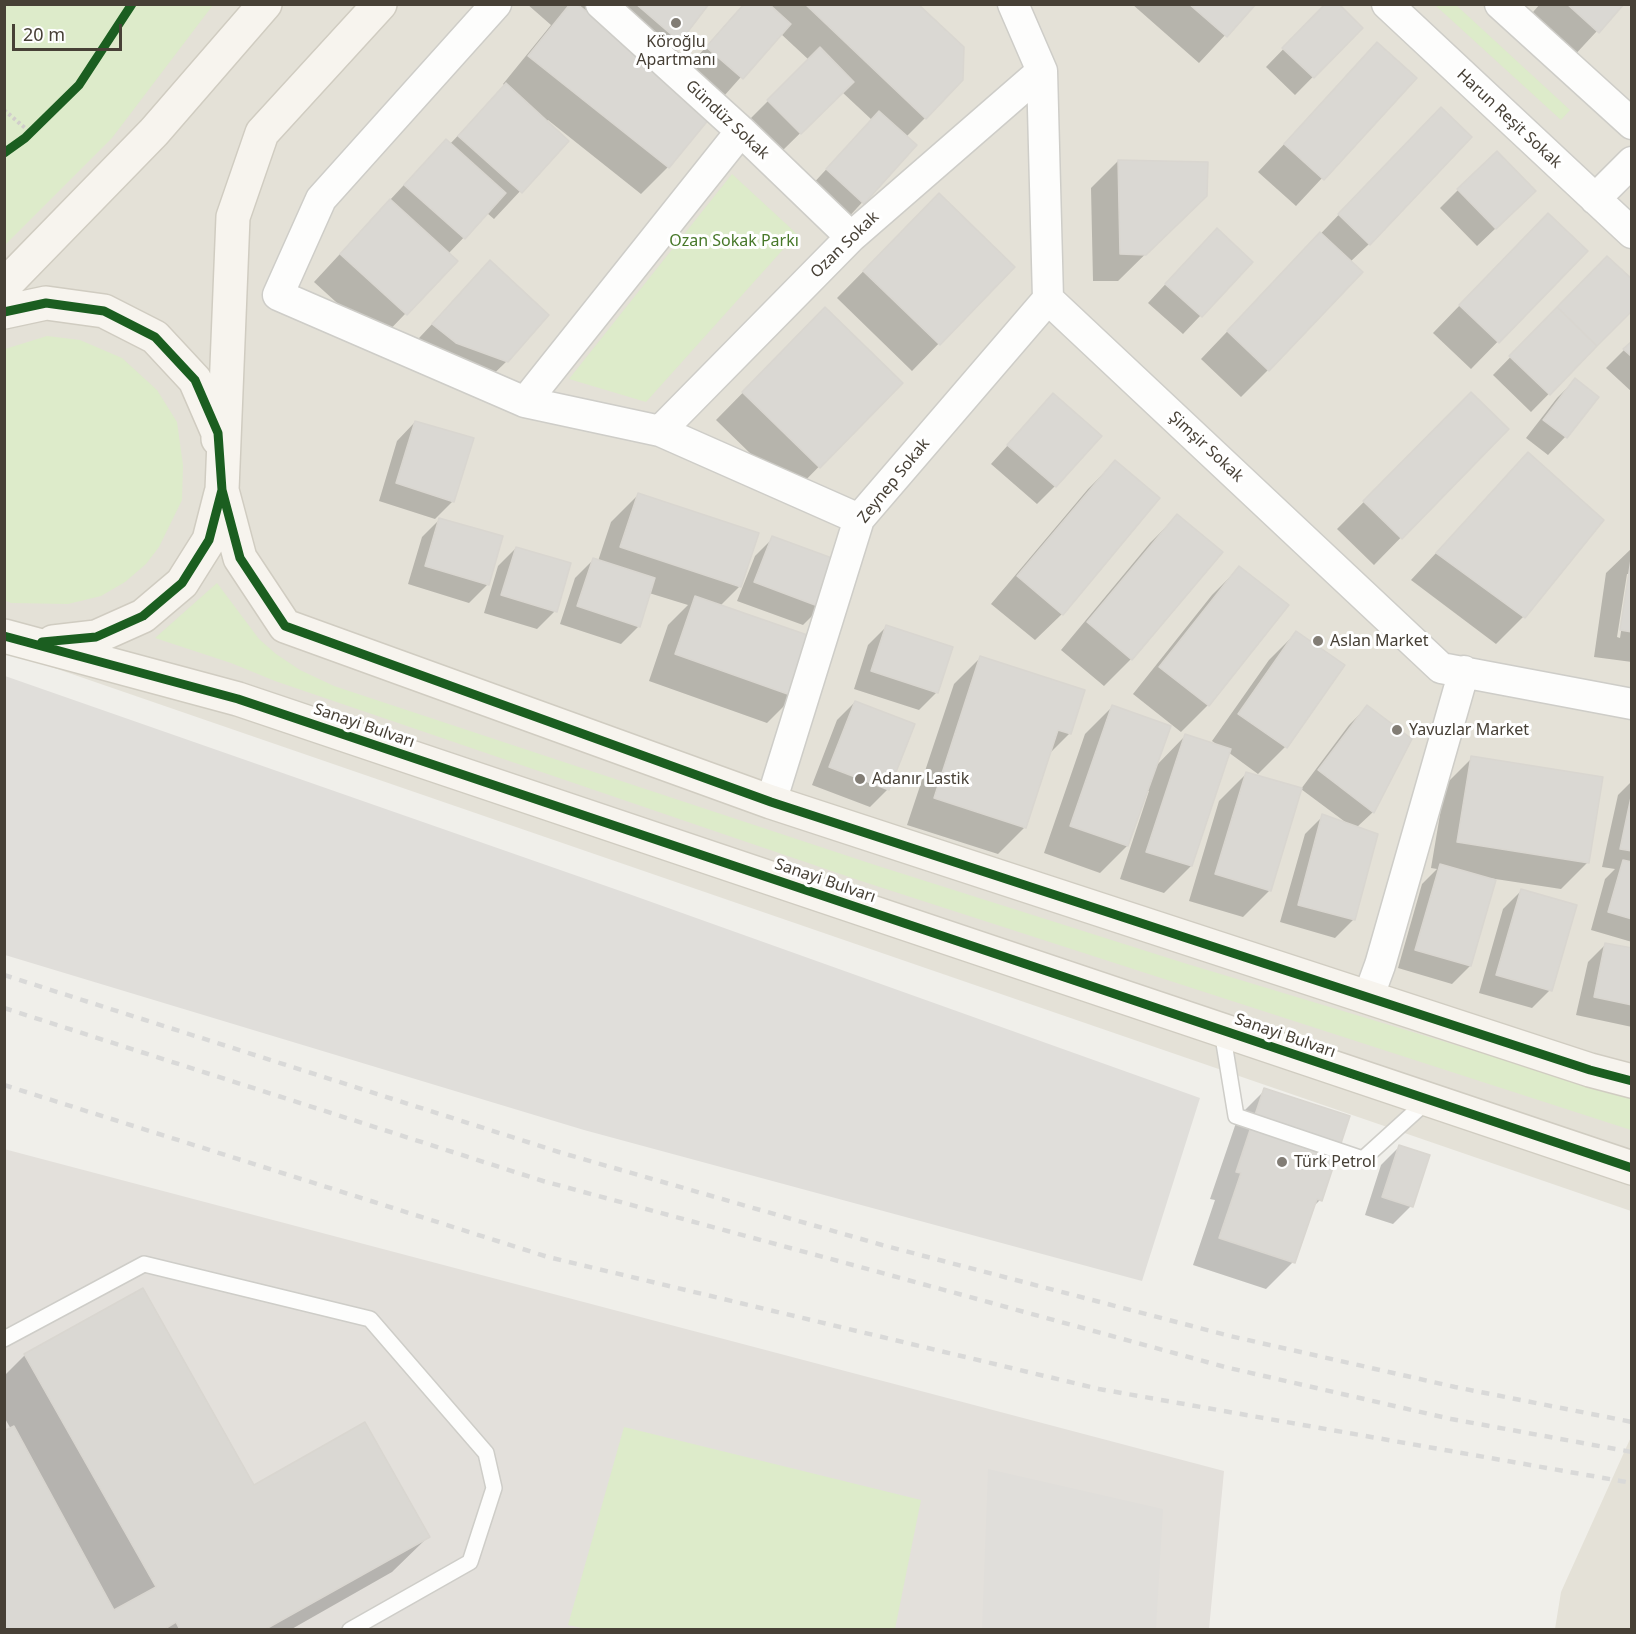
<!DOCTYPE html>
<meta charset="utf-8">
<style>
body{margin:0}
#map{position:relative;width:1636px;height:1634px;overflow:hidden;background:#f0efea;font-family:"Noto Sans",sans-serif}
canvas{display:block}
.frame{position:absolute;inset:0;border:6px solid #474036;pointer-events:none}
.scale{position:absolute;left:12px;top:24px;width:110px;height:27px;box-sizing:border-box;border:3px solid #474036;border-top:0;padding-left:8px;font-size:18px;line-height:21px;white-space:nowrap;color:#474036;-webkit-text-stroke:4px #fff;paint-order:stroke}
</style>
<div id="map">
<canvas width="1636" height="1634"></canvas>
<div class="frame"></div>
<div class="scale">20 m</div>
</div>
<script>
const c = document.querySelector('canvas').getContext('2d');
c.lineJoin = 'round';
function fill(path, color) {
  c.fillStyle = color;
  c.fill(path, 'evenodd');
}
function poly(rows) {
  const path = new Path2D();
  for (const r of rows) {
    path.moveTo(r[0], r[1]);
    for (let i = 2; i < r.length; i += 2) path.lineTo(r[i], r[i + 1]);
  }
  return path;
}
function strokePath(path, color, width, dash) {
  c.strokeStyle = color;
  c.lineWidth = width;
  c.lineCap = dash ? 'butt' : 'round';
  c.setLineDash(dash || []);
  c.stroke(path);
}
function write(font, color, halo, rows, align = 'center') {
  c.font = font + ' "Noto Sans",sans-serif';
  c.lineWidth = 6;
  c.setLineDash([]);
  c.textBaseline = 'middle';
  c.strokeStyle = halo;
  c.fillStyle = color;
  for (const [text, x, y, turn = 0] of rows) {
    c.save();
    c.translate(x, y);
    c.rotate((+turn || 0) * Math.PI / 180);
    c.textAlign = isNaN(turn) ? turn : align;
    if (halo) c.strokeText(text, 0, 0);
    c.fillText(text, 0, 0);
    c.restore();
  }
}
fill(poly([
 [5,5,1631,5,1631,1211,5,651],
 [1631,1437,1631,1629,1555,1629,1561,1592]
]), '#e4e1d7');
fill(poly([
 [4,1149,1224,1471,1209,1629,5,1629]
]), '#e3e0db');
fill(poly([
 [5,4,213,5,112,138,5,245],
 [1435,5,1456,5,1570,110,1561,120],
 [732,174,797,234,646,402,569,379],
 [47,336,80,340,122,358,157,390,177,422,183,465,182,500,159,547,146,564,125,582,101,596,68,604,11,603,4,600,5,349],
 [217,583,259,639,276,654,300,670,334,686,875,865,1184,963,1631,1098,1631,1130,858,880,275,681,231,663,155,638],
 [624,1427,921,1500,895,1629,591,1630,568,1625]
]), '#ddebca');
fill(poly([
 [5,676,629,894,1200,1098,1142,1281,584,1130,5,955],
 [988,1469,1163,1509,1156,1629,982,1629]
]), '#e0deda');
fill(poly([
 [527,4,707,4,678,41,653,66,668,167,641,194,548,120,546,122,567,141,494,219,487,213,448,254,456,261,379,341,314,282,428,159,446,141,450,144,505,86,503,84,551,25],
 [744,4,916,4,925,118,906,137,915,145,845,221,809,188,872,120,842,92,782,151,750,119,809,60,780,33,724,96,689,66],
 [1132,4,1254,4,1199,63],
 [1327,4,1361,28,1295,95,1266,67],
 [1540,4,1622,4,1571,59,1527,19],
 [1378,44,1415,78,1296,206,1258,172],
 [1414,136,1369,244,1350,262,1268,370,1241,397,1201,359],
 [1118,161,1178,222,1118,281,1093,281,1091,188],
 [1458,190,1516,209,1477,246,1440,208],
 [912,222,1013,267,912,371,837,298],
 [1521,242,1586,251,1471,369,1433,333],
 [1199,248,1251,262,1183,334,1148,303],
 [1607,258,1632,309,1531,412,1493,375],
 [490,262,507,361,479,388,406,352],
 [825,309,901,383,792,494,716,420],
 [1632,342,1632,392,1606,368],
 [1575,380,1565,437,1548,455,1526,438,1557,398],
 [1471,394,1507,429,1374,565,1337,529],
 [1053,395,1055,486,1037,504,991,464],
 [415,422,453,501,435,519,379,501,397,441],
 [1528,454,1602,520,1523,617,1496,644,1411,580],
 [1115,462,1062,614,1035,640,991,604,1088,489],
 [638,495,740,586,720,606,794,696,767,723,649,681,668,625,688,605,649,593,639,626,621,644,560,624,575,578,593,560,598,561,611,522],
 [1177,516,1221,552,1131,659,1104,686,1061,650,1150,543],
 [440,519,501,537,487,585,469,603,408,584,422,537],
 [773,538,821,607,803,625,737,601,755,556],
 [516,548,555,611,537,629,484,613,498,566],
 [1632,548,1632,662,1594,657,1606,573],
 [1627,574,1630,574,1620,638,1617,637],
 [1239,568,1208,705,1181,732,1133,694,1212,595],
 [886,627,937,692,919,710,854,689,868,645],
 [1296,633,1285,747,1258,774,1228,752,1191,866,1164,893,1120,879,1149,791,1146,791,1127,846,1100,873,1044,853,1085,734,1112,707,1155,767,1185,736,1219,746,1212,741,1269,660],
 [981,657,1083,691,1069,734,1049,754,1025,827,998,854,907,825,954,684],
 [855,702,888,789,870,807,812,785,837,720],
 [1367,707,1373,812,1356,828,1353,920,1335,938,1280,922,1305,834,1323,816,1348,824,1301,789,1349,725],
 [1472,758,1588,862,1561,889,1489,878,1470,966,1452,984,1398,968,1422,884,1437,869,1431,868,1445,785],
 [1246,774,1270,890,1243,917,1189,901,1219,801],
 [1632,781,1632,942,1591,930,1605,879,1615,869,1602,867,1618,795],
 [1521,891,1550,990,1532,1008,1479,993,1503,909],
 [1606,944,1632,950,1632,1027,1576,1015,1588,962],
 [1265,1090,1320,1200,1312,1208,1293,1262,1266,1289,1193,1265,1215,1200,1210,1199,1238,1117],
 [1399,1147,1411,1206,1393,1224,1365,1215,1381,1165],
 [25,1355,253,1487,428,1537,392,1572,290,1630,4,1630,11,1429,4,1417,4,1376]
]), '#0003');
const building = poly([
 [570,4,577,4,714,113,669,168,528,56,570,4],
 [636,4,709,4,680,42,636,4],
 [744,4,769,4,791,24,743,79,706,47,744,4],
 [805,4,918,4,964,47,963,80,926,119,805,4],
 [1189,4,1256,4,1227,37,1189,4],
 [1325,4,1339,4,1363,28,1314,78,1282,48,1325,4],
 [1567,4,1624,4,1599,33,1567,4],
 [1377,42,1417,78,1324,180,1284,144,1377,42],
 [820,47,854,82,801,134,767,100,820,47],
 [506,83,569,141,522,193,458,136,506,83],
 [1441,107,1472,137,1370,245,1338,214,1441,107],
 [879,111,917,145,864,204,826,169,879,111],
 [446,139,506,193,465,239,404,185,446,139],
 [1497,151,1536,191,1496,229,1457,189,1497,151],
 [1118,160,1208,162,1207,196,1146,255,1120,254,1118,160],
 [939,193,1015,267,940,345,863,271,939,193],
 [390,199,458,261,407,315,340,254,390,199],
 [1548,213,1588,251,1499,343,1459,305,1548,213],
 [1217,228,1253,262,1202,317,1165,284,1217,228],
 [1320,232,1363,272,1269,371,1227,331,1320,232],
 [1607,256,1632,279,1632,311,1597,346,1557,307,1607,256],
 [490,260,549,315,508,362,456,343,432,324,490,260],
 [825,307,903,383,820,468,742,392,825,307],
 [1557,307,1597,346,1550,395,1509,356,1557,307],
 [1632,341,1632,357,1623,349,1632,341],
 [1575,378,1599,397,1567,438,1543,420,1575,378],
 [1471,392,1509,429,1402,539,1363,501,1471,392],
 [1053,393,1102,436,1056,487,1007,445,1053,393],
 [415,421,474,438,454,502,396,483,415,421],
 [1528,452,1604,520,1525,618,1436,553,1528,452],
 [1115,460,1160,498,1063,615,1017,576,1115,460],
 [638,493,759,533,741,587,620,547,638,493],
 [1177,514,1223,552,1132,660,1087,622,1177,514],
 [439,518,503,536,489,585,425,566,439,518],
 [772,536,840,561,823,608,754,582,772,536],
 [516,547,571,563,557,612,501,595,516,547],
 [1632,553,1632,632,1620,630,1632,553],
 [593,558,655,578,640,627,577,606,593,558],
 [1239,566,1289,605,1209,706,1159,667,1239,566],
 [695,596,816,638,796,697,675,654,695,596],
 [886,625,953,647,938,693,871,671,886,625],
 [1296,631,1345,665,1287,748,1238,714,1296,631],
 [980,656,1085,690,1071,734,1058,730,1026,828,934,798,980,656],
 [855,701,915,724,889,790,829,767,855,701],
 [1112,705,1171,726,1128,846,1070,826,1112,705],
 [1367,705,1412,739,1374,813,1318,770,1367,705],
 [1185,734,1231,749,1192,866,1146,852,1185,734],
 [1471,756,1603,777,1589,863,1457,842,1471,756],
 [1246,772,1302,788,1271,891,1215,874,1246,772],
 [1632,793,1632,812,1628,811,1632,793],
 [1628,811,1632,812,1632,851,1620,849,1628,811],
 [1322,814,1378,834,1355,920,1298,905,1322,814],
 [1623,860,1632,862,1632,919,1608,912,1623,860],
 [1440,864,1496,880,1471,966,1415,950,1440,864],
 [1521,889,1577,905,1552,991,1496,975,1521,889],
 [1605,943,1632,948,1632,1005,1594,997,1605,943],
 [1264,1088,1350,1116,1322,1201,1317,1199,1295,1263,1219,1238,1241,1173,1236,1172,1264,1088],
 [1399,1145,1430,1155,1413,1207,1382,1197,1399,1145],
 [143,1288,254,1485,365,1422,430,1537,264,1630,180,1630,176,1622,163,1630,4,1630,4,1431,14,1426,114,1610,156,1587,24,1354,143,1288]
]);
fill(building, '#dad8d3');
strokePath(building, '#d9d6d0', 1.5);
const service = poly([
 [1222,1031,1236,1116,1363,1159,1428,1100],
 [4,1339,144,1264,370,1319,486,1453,494,1488,470,1562,350,1630]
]);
const minor = poly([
 [496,4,321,199,278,295,525,402,660,431,859,519],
 [601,4,741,131,851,237],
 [1013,4,1042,71,1048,299,1441,668,1632,704],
 [1387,4,1632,233],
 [1500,4,1632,124],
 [1595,199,1632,162],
 [525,402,741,131],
 [660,431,851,237,1042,71],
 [771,802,859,519,1048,299],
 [1368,998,1380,965,1464,671]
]);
const secondary = poly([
 [380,4,262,133,233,217,222,490,240,558,285,626,771,802,1590,1070,1632,1081],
 [4,286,154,132,265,4],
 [4,312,46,303,104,311,155,337,195,380,218,433,218,439],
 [4,636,238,699,1632,1168],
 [53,642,96,637,143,616,182,583,209,540,221,493]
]);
strokePath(service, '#cecdc8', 18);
strokePath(minor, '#cecdc8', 33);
strokePath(secondary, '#d0ccc1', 36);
strokePath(poly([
 [4,48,4,68],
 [4,110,31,133]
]), '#d1cecb', 4, [3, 3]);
strokePath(service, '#fdfdfc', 15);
strokePath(minor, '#fdfdfc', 30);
strokePath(secondary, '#f7f4ee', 33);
strokePath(poly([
 [4,975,562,1153,882,1245,1230,1336,1455,1387,1632,1422],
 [4,1008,543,1181,875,1271,1225,1367,1451,1419,1632,1452],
 [4,1085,548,1257,1099,1389,1632,1483]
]), '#d9d9d8', 4.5, [8, 8]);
strokePath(poly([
 [4,153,25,138,79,85,132,4],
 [4,312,46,303,104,311,155,337,195,380,218,433,222,490,209,540,182,583,143,616,96,637,42,642],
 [222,490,240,558,285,626,771,802,1590,1070,1632,1081],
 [4,636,238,699,1632,1168]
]), '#1b5e20', 9);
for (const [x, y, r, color] of [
 [676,23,6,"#827d75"],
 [1318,641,6,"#827d75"],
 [1397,730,6,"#827d75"],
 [860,779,6,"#827d75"],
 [1282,1162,6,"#827d75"]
]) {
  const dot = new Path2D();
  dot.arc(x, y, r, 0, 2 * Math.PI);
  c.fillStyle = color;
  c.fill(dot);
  strokePath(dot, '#fff', 2);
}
write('16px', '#474036', '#fff', [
 ["Köroğlu",676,42,"center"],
 ["Apartmanı",676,60,"center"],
 ["Aslan Market",1330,641],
 ["Yavuzlar Market",1409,730],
 ["Adanır Lastik",872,779],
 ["Türk Petrol",1294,1162]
], 'left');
write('16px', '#474036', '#fff', [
 ["Harun Reşit Sokak",1509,119,43],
 ["Gündüz Sokak",727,120,43],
 ["Ozan Sokak",845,245,-44],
 ["Şimşir Sokak",1206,447,43],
 ["Zeynep Sokak",894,481,-51],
 ["Sanayi Bulvarı",364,726,19],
 ["Sanayi Bulvarı",825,881,19],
 ["Sanayi Bulvarı",1285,1036,19]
]);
write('16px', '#477829', '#fff', [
 ["Ozan Sokak Parkı",734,241]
]);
</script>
